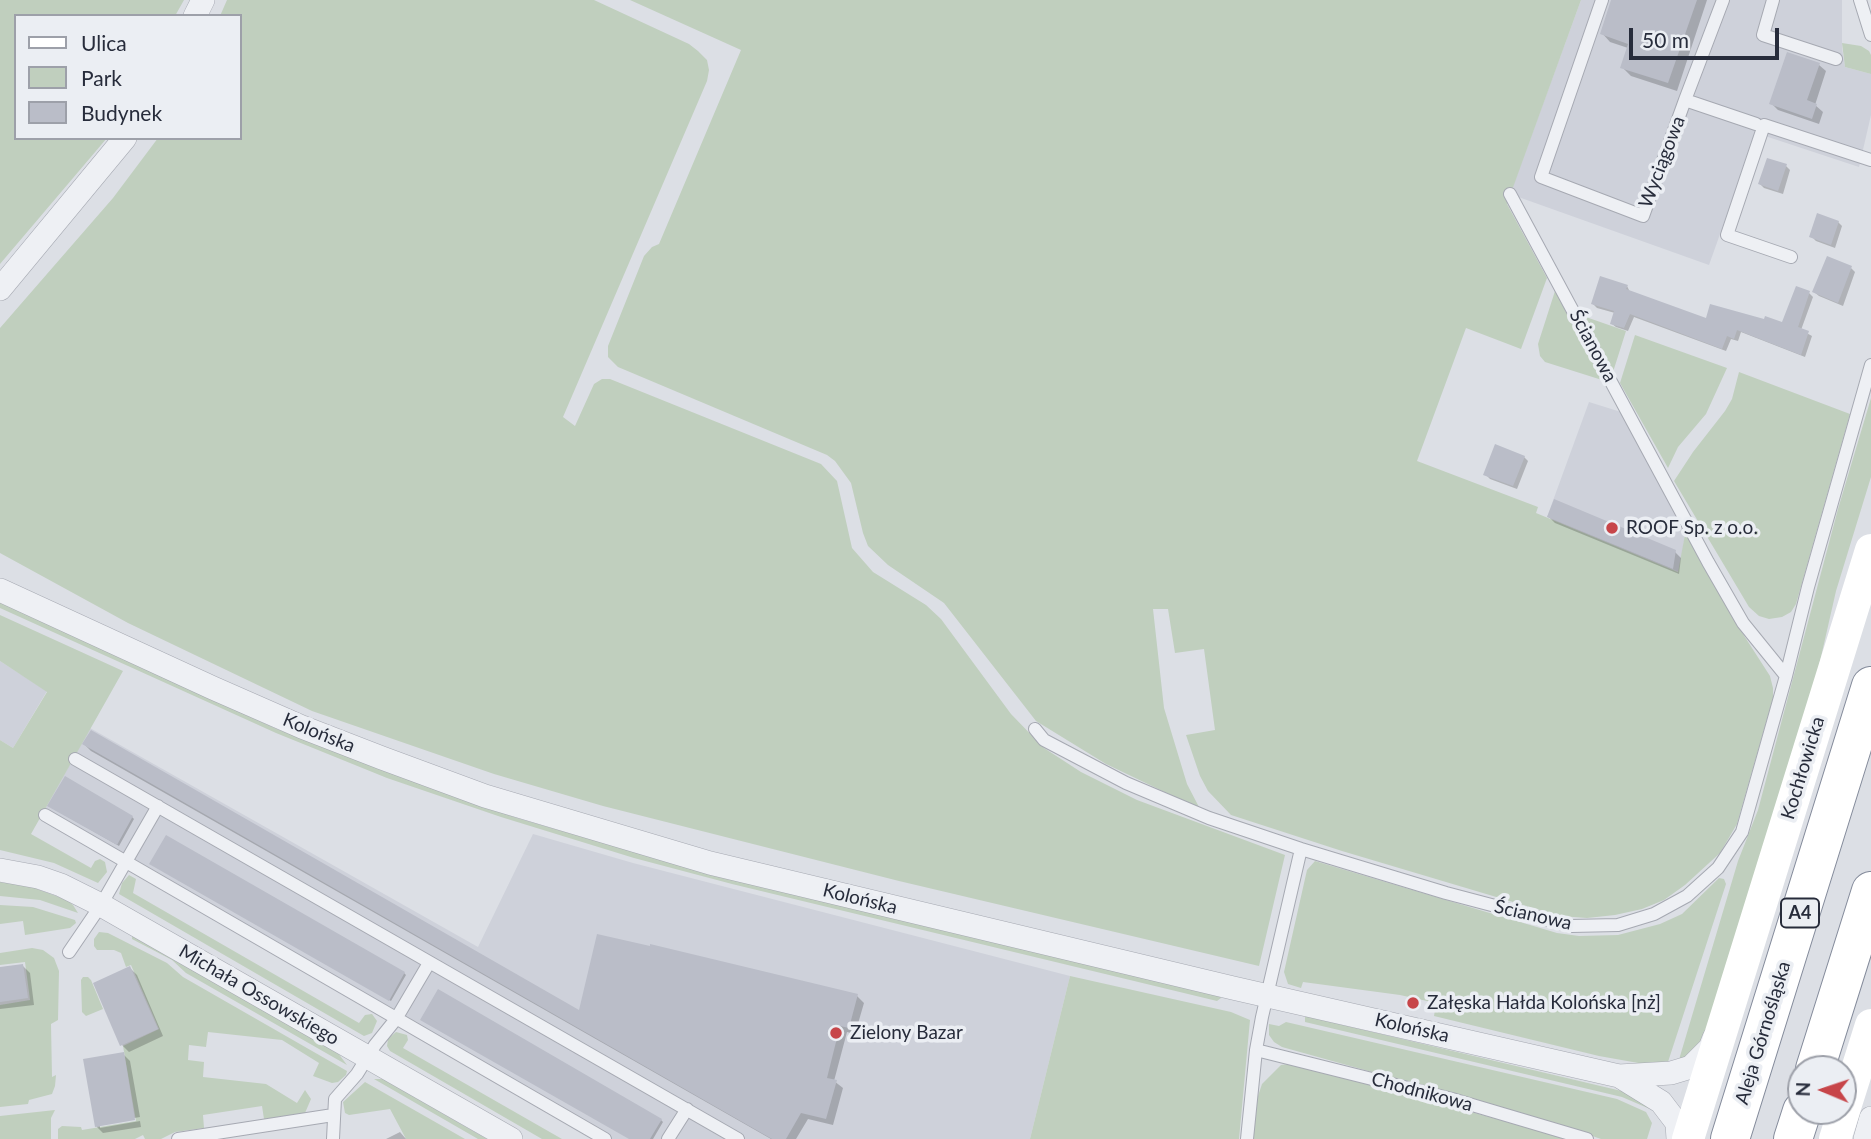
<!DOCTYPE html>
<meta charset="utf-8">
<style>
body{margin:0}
#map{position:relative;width:1871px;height:1139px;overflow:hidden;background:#dcdfe5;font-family:Lato,sans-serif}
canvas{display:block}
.legend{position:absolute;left:14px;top:14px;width:228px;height:126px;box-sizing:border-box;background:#ebeef3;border:2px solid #9da0a9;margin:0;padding:9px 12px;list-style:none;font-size:21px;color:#272c3b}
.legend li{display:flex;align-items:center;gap:14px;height:35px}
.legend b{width:35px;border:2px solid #9da0a9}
.north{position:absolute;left:1787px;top:1055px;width:70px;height:70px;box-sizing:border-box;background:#ebeef3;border:2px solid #9da0a9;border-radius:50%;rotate:272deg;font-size:19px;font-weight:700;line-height:28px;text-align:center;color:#272c3b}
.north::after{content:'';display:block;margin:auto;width:24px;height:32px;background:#c74549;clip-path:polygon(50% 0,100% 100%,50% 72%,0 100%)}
.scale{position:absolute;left:1629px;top:28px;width:150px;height:32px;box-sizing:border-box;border:4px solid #272c3b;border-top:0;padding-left:9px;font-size:21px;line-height:24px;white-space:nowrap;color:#272c3b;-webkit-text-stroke:5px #ebeef3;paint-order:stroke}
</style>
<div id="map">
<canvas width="1871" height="1139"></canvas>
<ul class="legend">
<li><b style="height:9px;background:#fff"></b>Ulica</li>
<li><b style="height:19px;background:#c0cfbe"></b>Park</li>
<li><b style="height:19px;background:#babdc8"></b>Budynek</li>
</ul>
<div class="north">N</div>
<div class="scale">50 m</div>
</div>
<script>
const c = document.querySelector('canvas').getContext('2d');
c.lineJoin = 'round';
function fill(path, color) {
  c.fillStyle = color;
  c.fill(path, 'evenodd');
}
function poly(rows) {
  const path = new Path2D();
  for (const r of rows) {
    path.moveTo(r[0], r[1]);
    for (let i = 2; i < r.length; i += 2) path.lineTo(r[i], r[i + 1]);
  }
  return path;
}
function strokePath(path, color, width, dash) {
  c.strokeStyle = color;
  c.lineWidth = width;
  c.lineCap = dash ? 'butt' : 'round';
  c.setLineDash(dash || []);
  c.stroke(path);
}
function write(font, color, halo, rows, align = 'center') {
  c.font = font + ' Lato,sans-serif';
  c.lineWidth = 7;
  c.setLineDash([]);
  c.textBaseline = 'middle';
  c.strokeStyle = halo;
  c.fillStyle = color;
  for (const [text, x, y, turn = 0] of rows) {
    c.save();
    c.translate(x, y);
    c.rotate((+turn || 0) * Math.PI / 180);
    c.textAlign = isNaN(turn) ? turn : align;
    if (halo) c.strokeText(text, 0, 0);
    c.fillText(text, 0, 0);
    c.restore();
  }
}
fill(poly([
 [1581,0,1842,0,1842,48,1845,67,1871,74,1871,115,1859,167,1756,133,1709,265,1510,194],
 [1589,402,1621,412,1686,529,1679,572,1547,517],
 [0,661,47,691,13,748,0,740],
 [90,728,478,947,533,834,633,863,1070,976,1030,1139,593,1139,39,819]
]), '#ced1da');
fill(poly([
 [0,0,184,0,175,16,16,16,16,138,107,138,0,264],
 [227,0,594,0,689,44,698,51,707,60,709,70,707,81,563,417,575,426,594,384,602,379,610,379,821,464,837,481,852,548,873,572,926,605,941,619,1011,714,1044,748,1081,772,1137,800,1285,855,1259,966,899,881,603,806,494,774,312,711,128,623,0,553,0,328,113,198,158,138,240,138,240,16,220,16],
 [630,0,1581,0,1507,204,1547,278,1521,349,1466,328,1417,461,1538,507,1536,513,1678,572,1686,529,1743,634,1770,676,1773,688,1773,698,1737,824,1720,853,1685,885,1664,900,1642,909,1615,915,1587,918,1560,916,1342,851,1231,815,1208,791,1200,776,1186,735,1215,730,1204,649,1175,653,1168,609,1153,609,1164,708,1187,784,1200,809,1106,764,1036,721,944,603,888,565,868,546,863,533,851,483,835,461,827,455,618,367,608,357,608,346,644,256,652,247,659,244,741,50],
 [1842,43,1861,46,1869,51,1871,55,1871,74,1845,67],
 [1555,291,1602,380,1545,362,1540,356,1538,344],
 [1583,316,1626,331,1613,372],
 [1635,335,1727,368,1706,414,1678,447,1668,468,1620,383],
 [1739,372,1850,414,1796,604,1791,612,1782,617,1769,619,1759,616,1749,607,1674,481,1693,452,1725,411,1732,399],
 [1871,398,1871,477,1836,591,1813,692,1706,1039,1678,1063,1738,861,1758,810,1838,509],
 [0,602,277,729,396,775,517,818,690,868,1219,995,1221,998,1217,1001,732,884,634,858,501,817,387,778,276,733,0,608],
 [0,615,123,671,31,834,91,868,95,861,100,859,105,862,107,872,98,883,54,863,0,850,0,740,13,748,47,692,0,661],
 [1315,861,1557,933,1579,936,1618,935,1660,924,1682,914,1719,878,1724,879,1726,884,1667,1065,1644,1064,1599,1056,1434,1016,1436,1003,1400,995,1303,982,1301,988,1288,984,1284,972,1307,870],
 [129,875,136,879,133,893,359,1023,365,1015,372,1014,377,1021,372,1033,364,1036,119,894,122,883],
 [0,882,29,886,67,900,73,905,78,913,40,900,0,896],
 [0,905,33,907,75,920,76,923,70,928,25,935,23,921,0,924],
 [99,932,108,933,167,963,183,977,347,1071,346,1075,338,1082,332,1083,313,1076,319,1063,282,1040,208,1032,206,1047,189,1045,188,1060,204,1062,203,1077,266,1084,297,1103,305,1090,311,1099,305,1113,264,1119,262,1106,203,1115,204,1128,175,1132,161,1139,145,1139,143,1135,135,1139,58,1139,58,1129,62,1126,81,1127,82,1130,136,1121,123,1046,159,1029,131,965,126,967,121,953,114,950,97,950,94,946,94,939],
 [132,935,338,1053,347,1065,186,973,172,960,132,939],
 [32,948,43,950,54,958,59,971,58,1020,51,1024,52,1077,56,1075,55,1086,52,1094,29,1100,28,1104,0,1107,0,1005,30,1000,25,962,0,965,0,953],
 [1070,976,1231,1012,1250,1020,1239,1139,1030,1139],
 [83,977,88,977,91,980,103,1009,86,1016,82,1012,81,980],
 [1305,1016,1630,1093,1654,1106,1650,1109,1622,1097,1305,1022],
 [1286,1022,1617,1099,1646,1112,1652,1123,1647,1139,1601,1139,1555,1123,1282,1047,1274,1042,1269,1035,1269,1024,1279,1026],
 [396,1032,407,1035,408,1040,403,1048,562,1139,542,1139,390,1051,387,1046,388,1039],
 [1296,1063,1568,1139,1253,1139,1255,1105,1262,1084,1281,1065],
 [374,1079,383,1079,487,1139,478,1139],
 [365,1082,437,1123,465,1139,406,1139,390,1109,349,1115,345,1113,343,1102],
 [55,1110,51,1118,51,1139,0,1139,0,1116]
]), '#c0cfbe');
fill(poly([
 [1613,0,1707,0,1677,91,1631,76,1622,67,1628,48,1610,42,1602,33],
 [1819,65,1826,71,1815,105,1823,112,1819,124,1778,110,1771,103],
 [1786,166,1790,170,1783,194,1764,188,1760,184],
 [1838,222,1842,226,1835,248,1816,241,1811,236],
 [1851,268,1855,272,1843,306,1819,296,1814,292],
 [1627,286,1630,292,1707,320,1783,324,1809,293,1813,297,1801,330,1812,336,1805,357,1741,332,1738,341,1731,339,1726,351,1634,317,1628,331,1616,327,1612,324,1615,313,1597,308,1593,304],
 [1524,457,1528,461,1517,489,1490,479,1486,475],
 [1549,517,1675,552,1681,558,1679,574,1555,523],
 [84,744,580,1012,857,996,864,1003,855,1034,847,1032,834,1081,843,1088,833,1125,808,1119,796,1139,771,1139,91,751],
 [51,807,132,817,134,819,119,846],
 [153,865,404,973,406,975,391,1001],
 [23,966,30,973,34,1005,0,1009,0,969],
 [130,968,137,975,163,1036,129,1052,122,1045],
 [123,1054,130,1061,140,1117,100,1124,100,1128,140,1121,141,1127,103,1133,96,1126],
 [661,1120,663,1122,653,1139,631,1139],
 [400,1132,406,1139,386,1139]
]), '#0003');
fill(poly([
 [1611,0,1697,0,1668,83,1620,68,1628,44,1600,34],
 [1787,52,1820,63,1807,100,1817,104,1812,119,1769,104],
 [1767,158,1787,164,1778,191,1758,184],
 [1817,213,1839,221,1831,245,1809,237],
 [1827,256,1852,266,1838,303,1812,292],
 [1600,276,1628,285,1626,289,1706,318,1710,304,1764,319,1765,316,1782,322,1796,286,1810,291,1798,327,1809,331,1801,355,1737,330,1734,339,1727,336,1722,349,1630,314,1624,328,1610,324,1614,311,1591,304],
 [1495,444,1525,456,1513,486,1483,475],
 [1554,499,1676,550,1673,569,1547,517],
 [91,730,579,1010,597,934,650,946,650,944,858,994,849,1028,840,1026,827,1078,837,1080,826,1119,801,1113,786,1139,772,1139,82,744],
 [65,776,133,816,117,845,47,806],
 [166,835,405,972,389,1001,149,864],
 [23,964,28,998,0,1002,0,967],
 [130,966,158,1029,120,1046,93,983],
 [438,989,662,1119,650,1139,629,1139,420,1020],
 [124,1052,135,1120,95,1127,83,1059]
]), '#babdc8');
const service = poly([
 [1602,0,1541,177,1643,216,1685,100,1756,124],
 [1773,0,1763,35,1836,59],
 [1860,0,1871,35],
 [1685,100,1723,0],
 [1510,194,1708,562,1743,623,1786,676],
 [1791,257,1727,235,1764,125,1871,160],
 [1035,729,1044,740,1126,783,1209,818,1301,849,1446,893,1571,926,1618,925,1654,914,1687,896,1718,868,1742,832,1786,676,1808,587,1871,365],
 [75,759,738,1139],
 [45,815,605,1139],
 [69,952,101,905,158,806],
 [1256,1050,1452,1099,1587,1139],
 [178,1139,333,1115],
 [333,1139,335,1099,357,1074,375,1045,396,1019,429,963],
 [668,1139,687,1109],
 [1247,1139,1256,1050,1262,1017,1301,849]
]);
const minor = poly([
 [195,16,203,0],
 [0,289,125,138],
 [0,590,213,688,302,727,382,758,485,796,710,863,1233,988,1619,1076,1671,1073,1691,1067,1710,1048,1714,1038],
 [0,870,38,877,61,885,101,905,511,1139],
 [1619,1076,1661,1102,1677,1123,1678,1139],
 [1865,1139,1871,1118]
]);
const motorway = poly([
 [1815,1069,1871,891],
 [1730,1139,1871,686],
 [1793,1139,1802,1111]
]);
strokePath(service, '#a6a9b2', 14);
strokePath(minor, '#a6a9b2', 24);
strokePath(motorway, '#848b9b', 40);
strokePath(service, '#eef0f4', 12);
strokePath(minor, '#eef0f4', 23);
strokePath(poly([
 [1688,1139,1871,550],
 [1835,1139,1871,1025]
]), '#fff', 32);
strokePath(motorway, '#fff', 38);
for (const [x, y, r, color] of [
 [1612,528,7,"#c74549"],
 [1413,1003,7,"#c74549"],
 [836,1033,7,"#c74549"]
]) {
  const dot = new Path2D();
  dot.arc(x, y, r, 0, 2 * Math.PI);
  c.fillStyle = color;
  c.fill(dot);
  strokePath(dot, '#ebeef3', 2.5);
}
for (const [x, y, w] of [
 [1800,913,38]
]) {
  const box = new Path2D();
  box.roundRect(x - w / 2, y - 14.5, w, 29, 5);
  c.fillStyle = '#ebeef3';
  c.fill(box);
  strokePath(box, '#272c3b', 2);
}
write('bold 18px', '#272c3b', null, [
 ["A4",1800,913]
]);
write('19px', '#272c3b', '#ebeef3', [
 ["Wyciągowa",1662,162,-69],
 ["Ścianowa",1593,346,62],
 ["Kolońska",319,733,22],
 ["Kochłowicka",1803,768,-73],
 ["Kolońska",860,899,14],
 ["Ścianowa",1533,915,13],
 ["Michała Ossowskiego",259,995,30],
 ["Kolońska",1412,1028,13],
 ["Aleja Górnośląska",1763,1033,-73],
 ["Chodnikowa",1422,1092,15]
]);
write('19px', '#272c3b', '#ebeef3', [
 ["ROOF Sp. z o.o.",1626,528],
 ["Załęska Hałda Kolońska [nż]",1427,1003],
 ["Zielony Bazar",850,1033]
], 'left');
</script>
